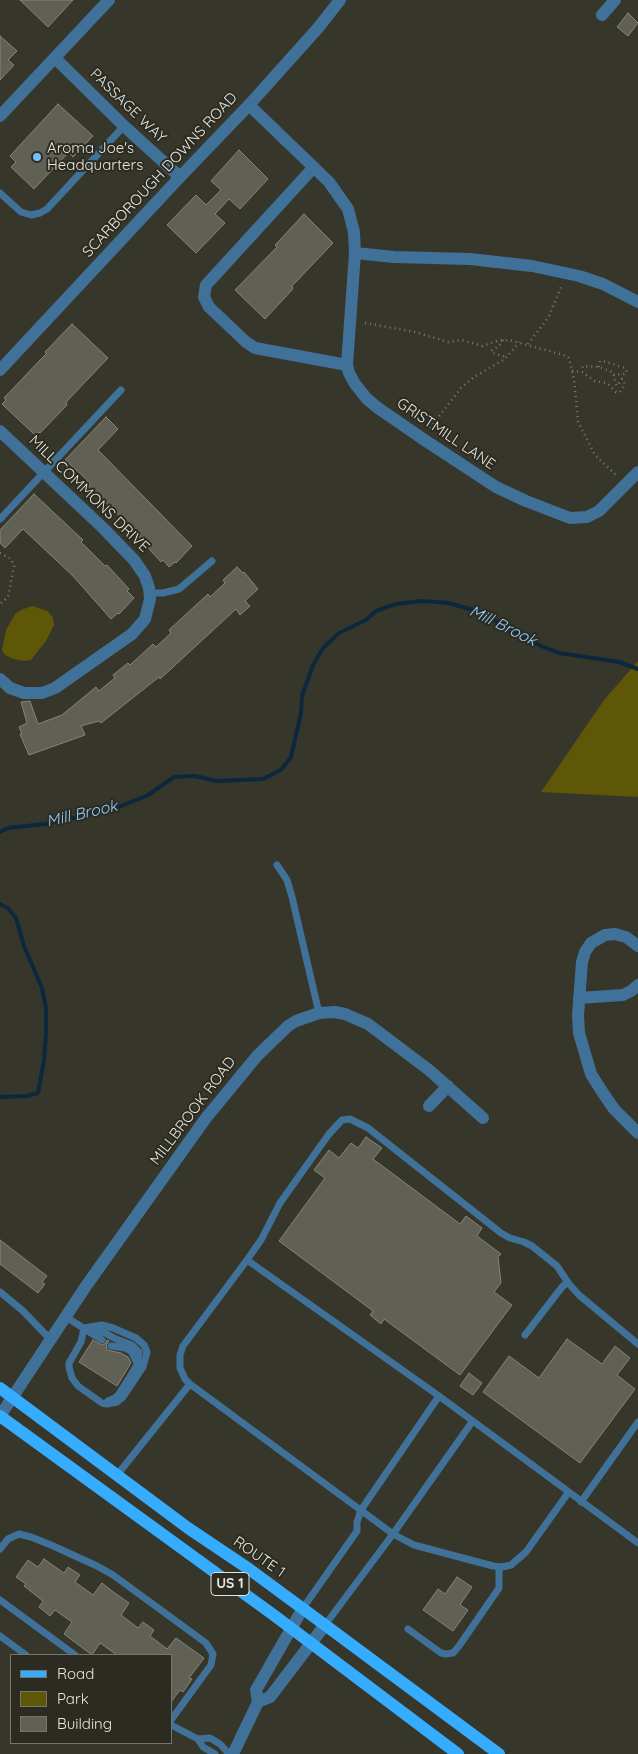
<!DOCTYPE html>
<style>
body{margin:0}
#map{position:relative;width:638px;height:1754px;overflow:hidden;background:#36362b;font-family:Quicksand,sans-serif}
canvas{display:block}
.legend{position:absolute;left:10px;top:1654px;width:162px;height:90px;box-sizing:border-box;background:#2c2b21;border:1px solid #76756d;margin:0;padding:6px 9px;list-style:none;font-size:15px;color:#e6e5df}
.legend li{display:flex;align-items:center;gap:10px;height:25px}
.legend b{width:25px;border:1px solid #76756d}
</style>
<div id="map">
<canvas width="638" height="1754"></canvas>
<ul class="legend">
<li><b style="height:6px;background:#35acfd"></b>Road</li>
<li><b style="height:14px;background:#5d5707"></b>Park</li>
<li><b style="height:14px;background:#616055"></b>Building</li>
</ul>
</div>
<script>
const c = document.querySelector('canvas').getContext('2d');
c.lineJoin = 'round';
function fill(path, color) {
  c.fillStyle = color;
  c.fill(path, 'evenodd');
}
function poly(rows) {
  const path = new Path2D();
  for (const r of rows) {
    path.moveTo(r[0], r[1]);
    for (let i = 2; i < r.length; i += 2) path.lineTo(r[i], r[i + 1]);
  }
  return path;
}
function strokePath(path, color, width, dash) {
  c.strokeStyle = color;
  c.lineWidth = width;
  c.lineCap = dash ? 'butt' : 'round';
  c.setLineDash(dash || []);
  c.stroke(path);
}
function write(font, color, halo, rows, align = 'center') {
  c.font = font + ' Quicksand,sans-serif';
  c.lineWidth = 4;
  c.setLineDash([]);
  c.textBaseline = 'middle';
  c.strokeStyle = halo;
  c.fillStyle = color;
  for (const [text, x, y, turn = 0] of rows) {
    c.save();
    c.translate(x, y);
    c.rotate((+turn || 0) * Math.PI / 180);
    c.textAlign = isNaN(turn) ? turn : align;
    if (halo) c.strokeText(text, 0, 0);
    c.fillText(text, 0, 0);
    c.restore();
  }
}
fill(poly([
 [32,606,48,611,53,618,54,625,46,641,31,660,24,661,13,659,5,655,2,650,6,630,15,614,21,610],
 [638,661,638,797,541,792,604,700]
]), '#5d5707');
strokePath(poly([
 [0,832,8,828,45,824,112,810,148,795,174,777,195,776,217,781,263,779,281,770,291,757,301,713,302,696,313,665,323,648,339,633,366,620,376,611,396,604,422,601,449,603,483,613,510,630,541,646,559,653,619,662,638,669],
 [0,904,8,908,16,918,24,946,42,988,46,1008,46,1033,44,1060,38,1093,27,1096,0,1097]
]), '#0d283c', 4);
const building = poly([
 [20,0,73,0,48,27,20,0],
 [628,13,638,23,628,36,617,27,628,13],
 [0,36,17,51,8,60,14,65,0,80,0,36],
 [58,104,93,136,73,157,69,152,34,189,11,167,16,162,10,156,58,104],
 [239,150,268,179,240,209,229,199,215,214,225,223,196,253,167,225,196,195,206,205,221,190,211,181,239,150],
 [304,214,333,243,292,286,293,288,291,291,265,319,235,290,277,247,275,245,278,242,304,214],
 [72,324,108,358,68,400,66,403,67,405,40,433,39,432,35,435,2,404,6,400,4,398,43,357,47,353,45,352,72,324],
 [106,417,118,429,98,450,192,546,176,563,175,562,169,567,163,560,161,562,139,538,140,536,134,529,88,487,90,485,84,477,65,460,106,417],
 [34,494,83,540,81,542,105,566,107,565,129,589,127,591,134,598,119,614,118,613,111,619,73,576,23,529,5,548,0,543,0,530,34,494],
 [237,567,243,573,244,572,258,589,245,601,250,606,240,615,236,609,160,679,159,677,101,723,99,721,81,726,85,735,29,755,20,734,22,734,19,727,27,723,21,702,30,701,38,724,62,715,96,687,99,691,115,678,113,675,128,663,130,665,153,644,156,647,171,633,169,630,208,594,210,597,225,583,223,580,237,567],
 [366,1137,382,1148,373,1159,460,1224,466,1216,482,1228,477,1236,501,1254,498,1257,501,1283,494,1292,512,1305,460,1375,384,1319,381,1324,370,1315,373,1311,279,1241,325,1178,314,1170,329,1150,339,1158,351,1143,358,1148,366,1137],
 [0,1240,47,1276,42,1282,45,1284,38,1293,0,1264,0,1240],
 [567,1339,602,1364,615,1346,630,1358,617,1375,635,1389,580,1463,483,1392,509,1356,539,1378,567,1339],
 [93,1340,102,1345,106,1343,107,1340,109,1341,106,1345,107,1350,121,1353,128,1357,131,1363,117,1386,79,1362,93,1340],
 [469,1373,482,1383,473,1395,460,1386,469,1373],
 [44,1559,64,1573,68,1567,80,1575,75,1582,93,1595,102,1583,112,1591,129,1603,121,1615,138,1628,143,1622,154,1630,150,1636,167,1649,176,1638,204,1658,189,1678,192,1679,183,1692,180,1690,171,1702,171,1655,117,1655,100,1643,92,1655,64,1634,72,1622,55,1610,50,1616,39,1607,43,1601,24,1586,26,1584,16,1577,28,1560,38,1567,44,1559],
 [457,1577,472,1587,460,1605,468,1610,453,1631,423,1610,438,1589,445,1594,457,1577]
]);
fill(building, '#616055');
strokePath(building, '#858478', 1);
strokePath(poly([
 [365,323,415,332,448,342,462,340,482,346,497,341,509,340,567,356,569,358,574,379,578,422,595,455,618,477],
 [503,340,499,346,491,351,495,354,507,357],
 [528,344,548,318,562,285],
 [599,367,600,361,603,361,625,368,627,372,624,374,613,375],
 [572,371,582,372,595,381,607,383,616,392,620,392,625,385,624,381,622,379,617,386,615,383,615,377,612,372,599,367,583,366,581,371],
 [430,428,461,388,474,377,505,359,519,342],
 [0,553,11,559,14,566,8,597,0,604]
]), '#7b7b72', 2.5, [1, 4]);
strokePath(poly([
 [0,193,21,212,31,215,40,213,47,209,124,126],
 [0,519,121,390],
 [150,593,163,593,179,589,212,561],
 [277,865,287,880,292,897,319,1013],
 [247,1260,439,1396,638,1543],
 [0,1292,23,1311,51,1340],
 [66,1317,102,1340],
 [102,1325,113,1328,136,1338,144,1345,147,1352,143,1367,123,1397,117,1402,107,1404,102,1403,78,1386,72,1378,69,1367,69,1363,81,1342,84,1328,102,1325],
 [87,1328,103,1332,116,1339,132,1345,139,1352,137,1365,119,1394,115,1398,108,1401],
 [525,1335,562,1287,568,1282],
 [111,1346,125,1348,131,1351,137,1363],
 [117,1475,190,1384],
 [568,1493,526,1552,511,1565,502,1567,493,1566,414,1545,393,1534,190,1384,185,1379,180,1368,180,1355,183,1346,247,1260,261,1240,280,1203,329,1134,342,1120,350,1119,368,1128,501,1233,510,1238,524,1242,532,1246,557,1266,569,1284,579,1295,638,1344],
 [581,1502,638,1422],
 [0,1549,8,1539,19,1534,31,1537,51,1545,97,1566,113,1575,206,1643,213,1654,211,1665,171,1720],
 [0,1600,75,1655],
 [303,1608,357,1531,357,1522,361,1510,439,1396],
 [325,1625,393,1534,472,1422],
 [408,1629,441,1653,446,1654,453,1653,459,1646,499,1588,499,1567],
 [0,1636,26,1655],
 [171,1725,198,1739,210,1738,220,1744,229,1754],
 [198,1739,203,1747,215,1754]
]), '#407299', 7);
strokePath(poly([
 [602,15,615,0],
 [55,58,124,126,180,177],
 [249,105,329,182,348,209,354,232,355,253,347,365,349,373,355,384,367,399,378,408,423,439,496,487,526,501,570,518,587,517,599,511,638,472],
 [0,116,109,0],
 [314,167,206,285,204,297,209,307,246,342,255,348,347,365],
 [355,253,394,257,470,259,532,266,579,276,603,284,638,302],
 [0,431,102,527,134,560,145,576,149,588,150,599,145,619,132,634,55,688,42,693,24,693,10,688,0,679],
 [638,946,626,937,615,934,605,935,591,943,585,952,582,962,578,1015,579,1033,591,1074,603,1093,614,1109,638,1133],
 [579,998,623,995,631,991,638,985],
 [429,1106,448,1086],
 [0,1416,86,1286,206,1118,257,1056,288,1026,296,1021,319,1013,335,1012,345,1014,368,1024,429,1070,483,1118],
 [258,1702,270,1697,325,1625],
 [233,1754,258,1702,256,1690,303,1608]
]), '#407299', 12);
strokePath(poly([
 [0,370,180,177,249,105,318,28,340,0]
]), '#407299', 12);
strokePath(poly([
 [0,1388,188,1528,249,1569,325,1625,499,1754],
 [0,1416,275,1616,458,1754]
]), '#35acfd', 12);
for (const [x, y, r, color] of [
 [37,157,5,"#78bff7"]
]) {
  const dot = new Path2D();
  dot.arc(x, y, r, 0, 2 * Math.PI);
  c.fillStyle = color;
  c.fill(dot);
  strokePath(dot, '#2c2b21', 2);
}
for (const [x, y, w] of [
 [230,1584,38]
]) {
  const box = new Path2D();
  box.roundRect(x - w / 2, y - 11.5, w, 23, 4);
  c.fillStyle = '#2c2b21';
  c.fill(box);
  strokePath(box, '#e6e5df', 1);
}
write('bold 14px', '#e6e5df', null, [
 ["US 1",230,1584]
]);
write('15px', '#e6e5df', '#2c2b21', [
 ["PASSAGE WAY",128,106,44],
 ["SCARBOROUGH DOWNS ROAD",160,175,-47],
 ["GRISTMILL LANE",446,434,34],
 ["MILL COMMONS DRIVE",89,494,44],
 ["MILLBROOK ROAD",193,1111,-53],
 ["ROUTE 1",259,1557,35]
]);
write('15px', '#e6e5df', '#2c2b21', [
 ["Aroma Joe's",47,148],
 ["Headquarters",47,165]
], 'left');
write('italic 16px', '#90ccfc', '#2c2b21', [
 ["Mill Brook",503,626,26],
 ["Mill Brook",82,814,-13]
]);
</script>
